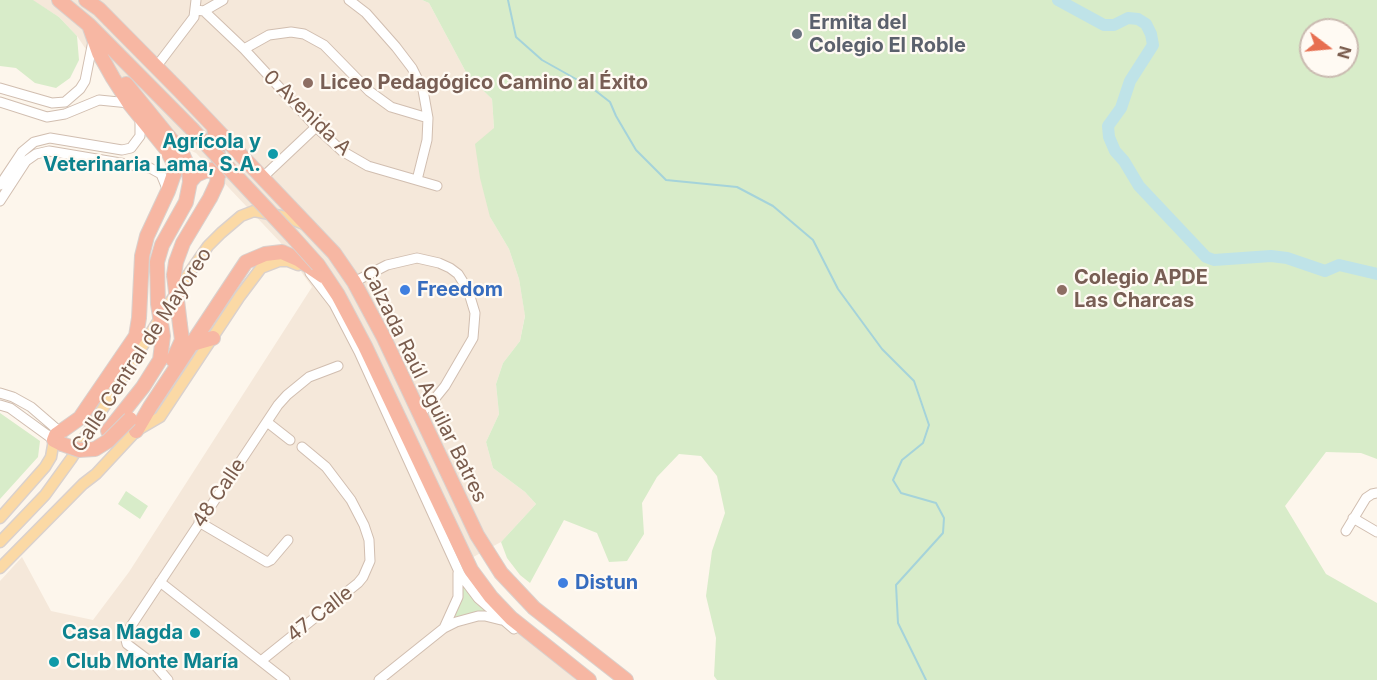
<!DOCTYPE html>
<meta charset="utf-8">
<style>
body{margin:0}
#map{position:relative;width:1377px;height:680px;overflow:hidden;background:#fdf6ec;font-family:Inter,sans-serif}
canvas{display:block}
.north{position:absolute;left:1299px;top:18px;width:60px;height:60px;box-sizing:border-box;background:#fffaf3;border:2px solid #cabbb1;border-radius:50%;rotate:106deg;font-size:16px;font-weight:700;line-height:24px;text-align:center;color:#7a5c4d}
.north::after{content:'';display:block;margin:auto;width:21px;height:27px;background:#e76f51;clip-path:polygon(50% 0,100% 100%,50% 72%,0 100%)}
</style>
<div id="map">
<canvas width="1377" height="680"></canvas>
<div class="north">N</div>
</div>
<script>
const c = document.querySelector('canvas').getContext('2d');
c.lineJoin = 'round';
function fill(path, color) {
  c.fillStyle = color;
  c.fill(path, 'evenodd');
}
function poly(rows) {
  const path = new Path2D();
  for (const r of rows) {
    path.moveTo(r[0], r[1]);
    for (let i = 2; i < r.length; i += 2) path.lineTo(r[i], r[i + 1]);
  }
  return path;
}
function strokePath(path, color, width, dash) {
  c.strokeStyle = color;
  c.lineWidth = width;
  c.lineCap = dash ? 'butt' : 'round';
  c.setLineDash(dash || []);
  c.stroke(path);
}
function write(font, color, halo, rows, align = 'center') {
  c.font = font + ' Inter,sans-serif';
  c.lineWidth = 4.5;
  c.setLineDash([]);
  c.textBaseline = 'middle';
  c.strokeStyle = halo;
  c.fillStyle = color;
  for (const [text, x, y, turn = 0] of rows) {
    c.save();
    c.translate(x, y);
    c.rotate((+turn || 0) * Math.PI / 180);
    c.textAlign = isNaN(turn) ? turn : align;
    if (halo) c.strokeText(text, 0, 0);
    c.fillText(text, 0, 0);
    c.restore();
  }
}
fill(poly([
 [32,0,422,0,429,3,468,76,492,99,494,128,490,217,509,249,519,279,525,315,520,341,503,363,496,384,499,414,486,442,493,468,525,492,536,504,501,542,464,562,484,600,576,680,0,680,0,581,22,557,51,611,93,620,129,572,312,287,280,242,196,153,162,137,108,82,77,36,59,17]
]), '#f5e8da');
fill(poly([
 [0,0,33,0,59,17,77,36,79,60,70,78,56,88,35,83,16,68,0,66],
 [422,0,1377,0,1377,459,1361,453,1326,452,1285,506,1326,574,1377,603,1377,680,717,680,714,676,716,638,706,596,712,551,725,513,717,476,701,456,679,454,657,477,642,503,644,534,627,561,609,562,597,533,564,520,530,583,520,575,507,558,501,542,536,504,525,492,493,468,486,442,499,414,496,384,503,363,520,341,525,316,519,279,509,249,490,217,480,178,475,144,494,128,492,99,468,76,429,3],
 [1311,30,1347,30,1347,66,1311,66],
 [0,413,40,441,38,457,0,499],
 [126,491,148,506,140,519,118,504],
 [460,579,494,616,444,628]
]), '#d8ecc9');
strokePath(poly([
 [508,0,516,37,542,60,592,88,610,102,616,116,636,150,666,180,737,187,773,206,813,240,838,289,882,349,914,381,929,425,923,443,902,460,893,480,901,493,936,503,944,518,943,533,896,585,898,623,926,680]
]), '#a5d3da', 2);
strokePath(poly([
 [1058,0,1104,25,1114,25,1128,18,1138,19,1146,24,1151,34,1153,45,1130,81,1121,108,1108,126,1109,137,1115,151,1124,161,1139,186,1206,257,1214,260,1271,256,1287,258,1325,271,1339,265,1377,274]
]), '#bfe3e8', 12);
const minor = poly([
 [349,0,366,13,396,47,412,68,423,90,428,118,427,140,417,180],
 [196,10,204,11,244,49,316,127,342,151,368,166,437,186],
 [204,11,223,0],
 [244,49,269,35,291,32,304,34,324,45,369,91,391,107,428,118],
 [156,67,194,17,196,0],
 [0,88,52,103,65,102,80,89,85,81,93,41],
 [0,102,47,117,65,114,99,100,129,103],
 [263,177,316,127],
 [0,185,22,152,34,142,50,138,122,150,131,148,140,136,140,118],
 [0,201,26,161,36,154,49,151,150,168,161,174,168,191],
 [310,273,334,304,359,352,460,574,478,598,514,629],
 [354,282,387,265,417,258,439,263,450,268,458,274,468,290,475,313,473,338,445,386,428,407,419,413],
 [0,393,13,397,31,407,60,432],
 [0,405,10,408,54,440],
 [267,422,290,440],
 [1353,518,1377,532],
 [199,522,267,562,271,560,288,540],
 [1346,531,1366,498,1372,494,1377,493],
 [160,582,285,680],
 [444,628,458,597,458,573],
 [261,661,358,583,363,577,370,561,369,540,364,525,351,500,326,467,302,447],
 [168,680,156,666,127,644,125,636,131,626,278,405,287,395,309,377,338,366],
 [379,680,444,628,456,622,478,616,485,616,501,620]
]);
const major = poly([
 [0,518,45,467,51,457,54,440],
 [0,542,45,495,71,459,183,282,208,246,221,233,241,216,254,211,286,217,304,224],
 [0,568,83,484,96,474,136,431,160,417,240,296,261,268,279,261,288,261,298,265]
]);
const highway = poly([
 [59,0,89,25,192,129],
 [86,0,99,9,180,91,334,253,354,282,384,338,477,535,501,573,534,608,626,680],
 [190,182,196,175,205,171,212,170,219,174],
 [318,265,338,295,365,346,471,570,491,597,511,618,589,680],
 [174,275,176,262,183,243,210,198,217,183,219,162,214,127],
 [192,344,213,338],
 [173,360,182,340,180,325],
 [108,431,143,387,160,360,163,336,158,304,157,262,162,245,186,202,190,182,189,169,182,153,126,84],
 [136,431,150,407,246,262,265,254,282,252,298,259,323,276],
 [62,444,54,440,56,435,80,418,136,336,139,318,142,256,147,236,168,191,175,171,174,164,167,150,129,103,113,78,99,53,89,25]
]);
strokePath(minor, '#d1beb0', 11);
strokePath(major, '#dad1cd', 13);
strokePath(highway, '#dad1cd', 16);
strokePath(minor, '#fff', 9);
strokePath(major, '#fbd9a5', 10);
strokePath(highway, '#f7b7a3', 14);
const highwayBridge = poly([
 [192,129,293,237,318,265],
 [174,275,180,325],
 [62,444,79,450,95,449,108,441,130,419]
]);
strokePath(highwayBridge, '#dad1cd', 16, []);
strokePath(highwayBridge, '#f7b7a3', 14);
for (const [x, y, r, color] of [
 [797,34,6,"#6b7280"],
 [308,83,6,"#8d6e63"],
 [273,154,6,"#0f9aa8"],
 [405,290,6,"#3f7fe0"],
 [1062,290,6,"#8d6e63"],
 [563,583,6,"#3f7fe0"],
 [195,633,6,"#0f9aa8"],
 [54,662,6,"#0f9aa8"]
]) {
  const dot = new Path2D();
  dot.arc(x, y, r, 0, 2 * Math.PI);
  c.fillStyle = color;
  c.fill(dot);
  strokePath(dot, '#fffaf3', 2);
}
write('bold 20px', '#5b616d', '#fffaf3', [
 ["Ermita del",809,23],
 ["Colegio El Roble",809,46]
], 'left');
write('bold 20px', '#785e54', '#fffaf3', [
 ["Liceo Pedagógico Camino al Éxito",320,83],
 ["Colegio APDE",1074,278],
 ["Las Charcas",1074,301]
], 'left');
write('20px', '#7a5c4d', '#fffaf3', [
 ["0 Avenida A",307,113,44],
 ["Calle Central de Mayoreo",142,350,-57],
 ["Calzada Raúl Aguilar Batres",424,384,64],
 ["48 Calle",219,493,-56],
 ["47 Calle",320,614,-38]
]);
write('bold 20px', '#0d838f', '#fffaf3', [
 ["Agrícola y",261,142],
 ["Veterinaria Lama, S.A.",261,165],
 ["Casa Magda",183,633],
 ["Club Monte María",66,662,"left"]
], 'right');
write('bold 20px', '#366cbe', '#fffaf3', [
 ["Freedom",417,290],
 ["Distun",575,583]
], 'left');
</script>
